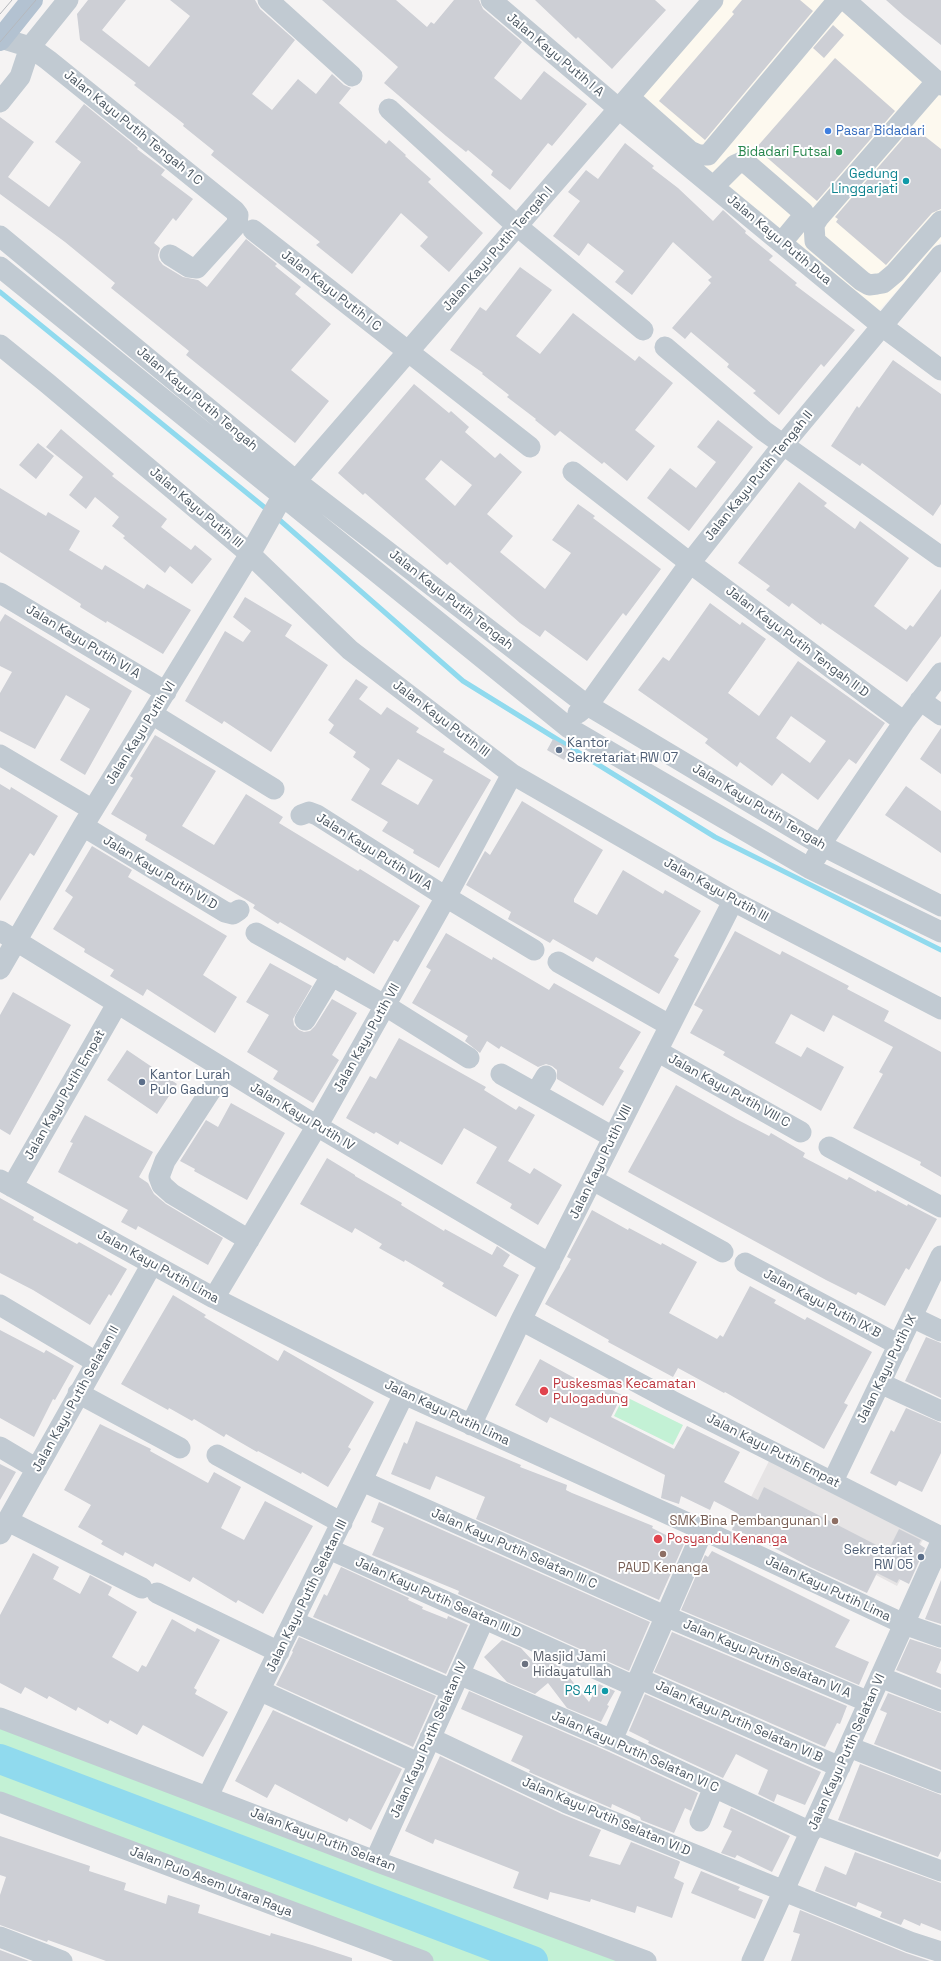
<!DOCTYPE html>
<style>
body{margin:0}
canvas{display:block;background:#f5f3f3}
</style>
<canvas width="941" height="1961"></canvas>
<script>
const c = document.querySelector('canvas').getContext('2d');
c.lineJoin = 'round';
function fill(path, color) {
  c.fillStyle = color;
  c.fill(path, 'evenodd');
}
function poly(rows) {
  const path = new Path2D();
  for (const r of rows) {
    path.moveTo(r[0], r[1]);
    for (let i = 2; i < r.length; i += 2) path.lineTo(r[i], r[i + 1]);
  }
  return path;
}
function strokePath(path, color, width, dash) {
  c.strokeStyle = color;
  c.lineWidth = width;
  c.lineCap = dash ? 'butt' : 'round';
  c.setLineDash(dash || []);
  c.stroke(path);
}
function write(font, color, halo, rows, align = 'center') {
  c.font = font + ' "Space Grotesk",sans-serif';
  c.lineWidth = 4;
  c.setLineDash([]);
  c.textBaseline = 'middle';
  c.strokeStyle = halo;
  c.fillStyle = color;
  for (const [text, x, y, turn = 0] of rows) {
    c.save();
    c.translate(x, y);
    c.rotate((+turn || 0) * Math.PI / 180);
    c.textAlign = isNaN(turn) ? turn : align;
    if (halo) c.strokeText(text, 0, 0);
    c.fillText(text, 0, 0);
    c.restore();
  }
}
fill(poly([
 [723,0,829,0,941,96,941,241,877,313,629,109]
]), '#fdf9ef');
fill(poly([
 [771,1457,925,1536,897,1586,746,1507]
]), '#e6e4e5');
fill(poly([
 [624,1396,683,1425,673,1445,614,1416],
 [0,1718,646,1961,424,1961,0,1802]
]), '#c3f1d5');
strokePath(poly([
 [0,292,269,511],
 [275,516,463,681,715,837,941,950]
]), '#90daee', 5);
strokePath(poly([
 [0,1759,533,1961]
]), '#90daee', 30);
fill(poly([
 [88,0,126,0,102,30,149,67,190,16,170,0,255,0,260,9,295,40,252,94,272,110,298,79,316,94,332,74,344,85,351,88,339,103,386,144,389,140,406,155,405,156,431,179,428,182,483,233,449,272,420,246,428,237,401,213,352,274,316,245,320,242,211,155,214,151,183,126,184,124,134,85,136,83,80,40,77,14],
 [322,0,396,0,427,27,431,22,434,24,454,0,479,0,483,9,522,42,494,78,521,100,544,71,587,104,552,146,548,143,510,190,491,175,493,171,468,150,466,152,446,136,384,83,398,67],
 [535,0,655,0,666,10,612,69,578,37,576,39],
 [742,0,800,0,813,11,705,140,659,101,734,14,732,12],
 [886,0,941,0,941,45,904,16],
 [833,25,844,35,824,58,813,48],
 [835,58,895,111,817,201,756,148],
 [84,104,138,148,137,149,165,170,161,175,193,199,176,221,173,218,154,243,160,248,158,255,159,260,163,265,183,277,198,280,207,287,246,239,277,264,275,266,301,287,295,294,331,324,291,370,329,401,295,443,186,355,189,351,111,288,115,283,65,242,0,194,0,117,34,142,8,177,49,207,81,162,55,142],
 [913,127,941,149,941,209,932,213,886,265,836,222,838,219,835,217],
 [625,143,654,166,652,168,678,188,713,221,723,210,746,231,745,233,773,256,769,260,797,283,795,285,855,330,824,367,821,364,779,415,753,393,756,391,727,367,729,364,691,332,685,339,672,328,711,283,708,280,712,277,673,242,632,295,615,282,624,271,588,243,579,256,553,236,580,201,568,192,586,170,598,179],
 [520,267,552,290,516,336,540,354,573,313,635,361,639,356,673,383,635,430,655,446,627,481,604,462,602,464,560,431,555,436,535,420,536,419,507,397,509,395,482,374,483,373,450,350,480,307,486,311],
 [893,360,941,394,941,504,933,516,862,463,860,466,831,446,857,406,859,408],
 [414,384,449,413,451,411,469,427,465,432,495,458,500,453,522,472,487,514,513,536,500,552,545,589,571,553,552,540,578,504,595,516,593,518,661,569,626,616,623,613,587,661,545,630,540,637,520,623,450,562,447,565,365,493,363,495,338,473],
 [441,460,472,485,455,506,425,479],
 [718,420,753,447,689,531,647,498,670,468,696,488,716,462,697,447],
 [61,429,114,474,112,476,167,519,161,527,191,550,195,545,212,559,192,584,170,566,165,573,123,538,125,536,112,526,119,517,95,497,86,509,69,495,83,477,46,447],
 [38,443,54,456,36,479,19,465],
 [799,482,827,503,824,506,855,529,860,521,909,558,874,606,906,630,910,625,913,627,941,589,941,636,907,682,822,623,821,625,792,603,789,607,766,590,770,586,738,563],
 [0,488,46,516,48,512,80,531,69,550,102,570,105,565,144,589,147,584,191,610,163,654,107,621,106,623,80,607,81,604,0,552],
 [245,597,292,625,285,636,328,665,271,752,224,721,222,724,185,701,225,631,243,642,251,631,233,617],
 [710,603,740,625,742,622,766,639,728,693,759,716,798,661,885,723,856,764,849,759,818,800,782,773,772,786,740,762,737,767,705,743,708,739,638,690,663,657,669,661],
 [791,716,826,741,810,763,776,738],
 [5,614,132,691,85,775,60,760,90,709,66,695,35,749,0,731,0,693,12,672,0,666,0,622],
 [356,679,368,687,359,699,381,715,387,707,419,728,416,732,445,749,443,752,491,780,439,868,413,853,414,850,382,831,388,822,351,800,370,769,353,757,356,752,329,733,334,725,328,720],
 [398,759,433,780,418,805,381,784],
 [941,728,941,774,920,759],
 [155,735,216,771,182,826,214,845,246,794,283,817,279,823,358,871,360,869,420,906,398,942,394,940,374,974,347,957,345,961,280,922,278,924,253,908,255,905,145,840,147,835,111,814,133,778,130,776],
 [553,739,571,749,564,760,547,750],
 [0,784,10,790,11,787,58,816,34,856,30,853,0,901],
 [906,786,941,811,941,853,885,815],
 [522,801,603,850,574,899,574,902,597,915,623,870,663,894,665,890,701,911,674,956,679,959,659,994,596,957,593,962,553,939,550,943,508,919,511,912,466,885,485,851,490,855],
 [92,846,132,870,128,877,227,936,203,975,237,997,215,1033,147,989,143,996,110,976,114,970,84,952,85,949,53,929,73,897,65,891],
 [735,931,780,955,782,951,849,986,847,989,889,1011,884,1021,941,1052,941,1177,920,1165,921,1162,853,1128,883,1074,879,1072,893,1047,833,1015,824,1032,791,1014,775,1043,801,1057,807,1047,844,1067,821,1111,723,1055,725,1052,690,1033,703,1010,694,1005],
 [446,933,492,960,493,957,549,990,554,983,641,1032,619,1068,624,1071,603,1106,557,1079,557,1070,552,1066,546,1064,538,1067,501,1046,499,1049,487,1041,480,1053,465,1041,468,1036,412,1003,431,970,426,967],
 [270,963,312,986,293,1019,294,1025,299,1030,304,1032,310,1031,315,1026,332,999,357,1013,332,1055,339,1060,313,1103,273,1079,278,1071,247,1052,269,1015,246,1002],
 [13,992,71,1025,10,1135,0,1129,0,1015],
 [399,1038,486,1087,484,1090,516,1110,519,1106,535,1115,508,1161,530,1174,534,1168,562,1185,538,1225,510,1208,512,1204,476,1183,497,1147,464,1128,442,1165,400,1141,398,1145,376,1132,374,1134,346,1118,370,1076,376,1079],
 [127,1050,177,1084,157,1114,107,1080],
 [676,1085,736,1119,769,1136,771,1133,805,1153,803,1157,847,1180,849,1177,876,1192,877,1190,907,1206,908,1204,937,1219,909,1270,906,1268,885,1306,858,1292,856,1295,826,1280,628,1172],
 [231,1103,285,1133,247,1200,194,1171,195,1169,180,1161,206,1120,218,1127],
 [85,1115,153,1152,139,1177,148,1183,154,1194,166,1204,223,1238,208,1265,138,1226,136,1230,121,1222,128,1210,58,1172,73,1143,70,1142],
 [327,1158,355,1175,355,1176,402,1203,401,1205,444,1231,445,1229,492,1255,497,1246,510,1255,503,1266,519,1275,496,1317,442,1286,444,1283,405,1260,404,1262,379,1248,382,1244,355,1228,352,1233,300,1204],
 [0,1198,34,1217,33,1220,77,1244,79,1242,127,1269,111,1296,109,1294,90,1325,33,1290,0,1273],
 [592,1210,628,1230,629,1228,661,1245,662,1243,697,1262,669,1313,717,1339,720,1335,723,1337,750,1286,776,1300,774,1303,805,1320,807,1317,872,1352,844,1403,848,1405,824,1449,725,1392,724,1393,678,1368,673,1377,608,1342,609,1340,545,1304,571,1259,567,1257],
 [173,1295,206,1315,204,1317,278,1361,284,1350,374,1402,348,1447,351,1449,328,1487,302,1472,301,1474,258,1451,257,1452,226,1434,224,1437,194,1419,192,1421,169,1408,168,1410,121,1384],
 [0,1330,44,1353,46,1350,74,1366,55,1400,53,1399,34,1437,0,1418],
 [926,1337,941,1343,941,1398,905,1381],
 [540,1359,589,1386,592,1380,622,1395,611,1417,674,1449,687,1426,740,1452,724,1482,758,1500,764,1487,888,1551,899,1529,921,1540,919,1544,925,1548,909,1584,899,1579,897,1583,877,1573,867,1593,810,1567,752,1536,732,1530,737,1513,714,1501,710,1510,681,1496,679,1504,661,1498,665,1475,550,1417,547,1423,515,1405],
 [906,1408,941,1423,941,1453,922,1492,899,1481,896,1486,870,1473,891,1430,894,1432],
 [416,1421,521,1465,520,1467,567,1485,566,1490,572,1493,653,1526,652,1528,684,1544,659,1600,476,1519,485,1497,436,1476,430,1490,391,1474,404,1442,407,1444],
 [100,1424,151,1449,150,1451,208,1483,214,1472,241,1487,221,1528,244,1540,265,1501,313,1526,263,1614,238,1600,236,1603,193,1577,190,1582,155,1563,153,1567,125,1552,123,1556,101,1544,103,1541,78,1527,91,1505,64,1490],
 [0,1464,16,1472,0,1500],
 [379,1502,650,1622,629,1671,458,1594,459,1591,372,1555,384,1528,371,1522],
 [712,1551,850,1620,835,1647,869,1662,859,1685,681,1610,705,1555,708,1557],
 [33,1553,59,1567,53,1579,80,1594,90,1575,112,1587,108,1595,137,1612,112,1657,138,1672,142,1665,146,1667,172,1619,195,1632,197,1628,220,1640,194,1688,197,1690,195,1694,228,1712,203,1757,143,1725,137,1735,110,1720,108,1724,78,1707,76,1711,49,1696,47,1699,25,1687,21,1694,0,1683,0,1615],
 [341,1567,409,1598,408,1600,423,1607,422,1609,447,1619,448,1616,468,1625,446,1674,313,1617,324,1594,327,1596],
 [941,1580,941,1624,925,1619],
 [672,1632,847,1706,840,1724,837,1723,825,1747,654,1672],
 [299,1637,436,1696,413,1747,276,1685,293,1652,292,1651],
 [910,1639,941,1649,941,1660,936,1672,941,1674,941,1688,896,1670],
 [502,1640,521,1648,532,1660,537,1655,561,1667,589,1702,599,1684,615,1691,607,1705,609,1706,601,1722,567,1708,548,1683,535,1694,507,1682,484,1657],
 [469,1691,607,1751,698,1793,691,1811,685,1808,674,1833,641,1820,640,1817,612,1804,611,1808,529,1772,530,1770,511,1761,523,1736,461,1709],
 [888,1693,941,1713,941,1770,874,1744,887,1713,880,1710],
 [645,1694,821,1772,805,1805,777,1794,774,1802,758,1794,768,1770,736,1754,723,1778,648,1743,649,1741,629,1731],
 [273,1710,402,1769,371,1830,349,1818,347,1822,275,1784,267,1798,235,1781],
 [440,1756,562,1814,601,1830,589,1856,620,1865,631,1842,679,1861,680,1862,674,1878,684,1883,672,1918,637,1906,635,1913,591,1899,590,1902,550,1892,548,1900,513,1888,519,1872,435,1839,433,1844,405,1831],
 [860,1764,941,1795,941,1851,938,1857,838,1820],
 [731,1808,790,1836,772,1872,737,1855,735,1858,721,1853,732,1831,723,1827],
 [0,1836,90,1866,89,1871,126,1883,124,1890,166,1904,168,1895,200,1905,198,1913,270,1936,271,1933,312,1945,352,1958,352,1961,106,1961,48,1940,47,1942,0,1925,0,1895,6,1877,0,1875],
 [855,1852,941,1883,941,1931,921,1923,920,1926,904,1919,901,1925,880,1917,882,1912,858,1902,856,1907,815,1891,825,1866,846,1875],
 [701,1871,740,1887,738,1890,763,1900,755,1919,691,1893],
 [800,1910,906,1953,930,1961,791,1961,800,1934,793,1932],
 [0,1950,29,1961,0,1961]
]), '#cdcfd5');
strokePath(poly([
 [268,0,352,76],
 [491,0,619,109,882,326,941,370],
 [845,0,941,85],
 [1,38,30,47,48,60,235,211,238,215,237,224,197,268,189,267,170,255],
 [937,81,819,217,814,225,815,241,862,281,869,285,877,284,883,283,895,273,941,221],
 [629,97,690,151,699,155,708,155,838,0],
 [0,102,20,77,30,47,68,0],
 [389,109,517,226,643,330],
 [714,186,735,165,744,161,803,212,801,219,782,242],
 [253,230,530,447],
 [0,236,296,481,584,703,823,846,941,906],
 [0,267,569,728,809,868,941,932],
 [0,345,47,383,250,554,350,650,512,774,733,901,941,1009],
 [665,347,764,431,941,557],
 [573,472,690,563,904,722],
 [0,593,166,692],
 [920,700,941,715],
 [578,713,588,705,690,563,783,445,941,255],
 [152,714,274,789],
 [0,755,93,810],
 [301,815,309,812,317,815,446,897,534,950],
 [83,826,225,912,233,914,239,910],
 [816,857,823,846,825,838,904,722,941,673],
 [0,931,317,1126,550,1264],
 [256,933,386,1006,469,1058],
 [558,962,669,1025],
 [0,969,83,826,250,554,282,497,713,0],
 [305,1020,332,975],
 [657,1051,801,1132],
 [224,1070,165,1161,159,1177,162,1185,172,1194,249,1240],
 [501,1074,613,1137],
 [536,1093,546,1076],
 [829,1147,941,1207],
 [0,1180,214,1298,404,1394,703,1530,904,1624,941,1637],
 [593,1180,723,1252],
 [12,1187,117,1004],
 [745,1263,899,1345],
 [214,1298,324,1114,446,897,512,774],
 [0,1305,96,1362],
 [912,1317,941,1331],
 [521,1320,672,1401,941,1537],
 [880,1383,941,1411],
 [78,1393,180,1448],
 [471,1425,521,1320,733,901],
 [0,1447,37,1469],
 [217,1455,342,1523],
 [362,1481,665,1616,869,1702],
 [833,1481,941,1256],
 [8,1521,142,1588],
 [0,1534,152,1264],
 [329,1549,634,1686],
 [157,1593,279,1652],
 [294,1622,452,1690],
 [459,1674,612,1740,811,1832],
 [880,1677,941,1701],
 [638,1678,840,1767],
 [261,1691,418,1763],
 [0,1718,375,1861,646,1961],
 [430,1738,567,1803,910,1942,941,1952],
 [612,1740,703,1530],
 [849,1747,941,1783],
 [208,1796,404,1394],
 [0,1802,423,1961],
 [700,1821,714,1787],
 [814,1824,941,1871],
 [375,1861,484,1619],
 [0,1937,62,1961],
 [752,1961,941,1542]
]), '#c1cad2', 21);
strokePath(poly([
 [0,40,32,0]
]), '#b3c2d1', 22);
strokePath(poly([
 [0,14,12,0],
 [0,42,36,0]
]), '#b5b8bd', 1);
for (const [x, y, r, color] of [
 [828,131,4,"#3f7fe0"],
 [839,152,4,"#2e9e5b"],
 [906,181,4,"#0f9aa8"],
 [559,750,4,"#5c6f8a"],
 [142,1082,4,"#5c6f8a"],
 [544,1391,5,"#e0444e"],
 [835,1521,4,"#8d6e63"],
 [658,1539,5,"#e0444e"],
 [663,1554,4,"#8d6e63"],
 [921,1557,4,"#5c6f8a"],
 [525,1664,4,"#6b7280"],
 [605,1691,4,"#0f9aa8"]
]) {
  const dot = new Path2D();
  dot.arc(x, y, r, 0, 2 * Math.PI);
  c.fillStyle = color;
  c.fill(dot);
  strokePath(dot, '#fff', 1.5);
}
write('13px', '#4a5661', '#fff', [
 ["Jalan Kayu Putih I A",555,55,40],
 ["Jalan Kayu Putih Tengah 1 C",133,128,39],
 ["Jalan Kayu Putih Dua",779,240,40],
 ["Jalan Kayu Putih Tengah I",498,249,-49],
 ["Jalan Kayu Putih I C",331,291,38],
 ["Jalan Kayu Putih Tengah",197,399,40],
 ["Jalan Kayu Putih Tengah II",759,476,-51],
 ["Jalan Kayu Putih III",196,508,40],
 ["Jalan Kayu Putih Tengah",451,600,38],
 ["Jalan Kayu Putih VI A",83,642,31],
 ["Jalan Kayu Putih Tengah II D",797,642,37],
 ["Jalan Kayu Putih III",441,719,37],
 ["Jalan Kayu Putih VI",141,733,-58],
 ["Jalan Kayu Putih Tengah",759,807,31],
 ["Jalan Kayu Putih VII A",374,852,32],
 ["Jalan Kayu Putih VI D",160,873,31],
 ["Jalan Kayu Putih III",716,890,29],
 ["Jalan Kayu Putih VII",367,1038,-61],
 ["Jalan Kayu Putih VIII C",729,1091,29],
 ["Jalan Kayu Putih Empat",65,1095,-60],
 ["Jalan Kayu Putih IV",302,1117,31],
 ["Jalan Kayu Putih VIII",601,1162,-64],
 ["Jalan Kayu Putih Lima",158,1267,29],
 ["Jalan Kayu Putih IX B",822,1304,28],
 ["Jalan Kayu Putih IX",887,1369,-64],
 ["Jalan Kayu Putih Selatan II",76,1399,-61],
 ["Jalan Kayu Putih Lima",447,1413,25],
 ["Jalan Kayu Putih Empat",773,1451,27],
 ["Jalan Kayu Putih Selatan III C",514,1549,24],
 ["Jalan Kayu Putih Lima",828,1589,25],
 ["Jalan Kayu Putih Selatan III",307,1596,-64],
 ["Jalan Kayu Putih Selatan III D",438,1598,24],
 ["Jalan Kayu Putih Selatan VI A",767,1659,23],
 ["Jalan Kayu Putih Selatan VI B",739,1722,24],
 ["Jalan Kayu Putih Selatan IV",429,1740,-66],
 ["Jalan Kayu Putih Selatan VI C",635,1752,24],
 ["Jalan Kayu Putih Selatan VI",847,1752,-66],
 ["Jalan Kayu Putih Selatan VI D",606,1817,23],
 ["Jalan Kayu Putih Selatan",323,1840,21],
 ["Jalan Pulo Asem Utara Raya",211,1882,21]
]);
write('13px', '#366cbe', '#fff', [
 ["Pasar Bidadari",836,131]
], 'left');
write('13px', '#27864d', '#fff', [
 ["Bidadari Futsal",831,152]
], 'right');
write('13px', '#0d838f', '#fff', [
 ["Gedung",898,174],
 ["Linggarjati",898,189],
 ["PS 41",597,1691]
], 'right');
write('13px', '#4e5e75', '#fff', [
 ["Kantor",567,743],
 ["Sekretariat RW 07",567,758],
 ["Kantor Lurah",150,1075],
 ["Pulo Gadung",150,1090],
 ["Sekretariat",913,1550,"right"],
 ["RW 05",913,1565,"right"]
], 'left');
write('13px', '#be3a42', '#fff', [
 ["Puskesmas Kecamatan",553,1384],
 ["Pulogadung",553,1399],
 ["Posyandu Kenanga",667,1539]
], 'left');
write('13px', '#785e54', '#fff', [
 ["SMK Bina Pembangunan I",827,1521],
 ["PAUD Kenanga",663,1568,"center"]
], 'right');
write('13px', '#5b616d', '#fff', [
 ["Masjid Jami",533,1657],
 ["Hidayatullah",533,1672]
], 'left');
</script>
